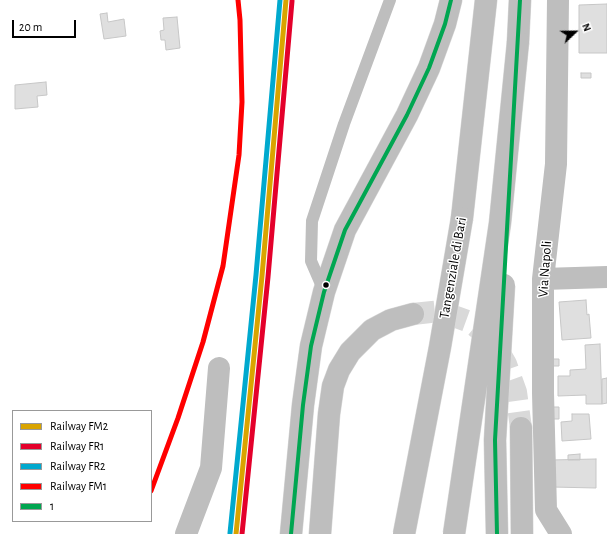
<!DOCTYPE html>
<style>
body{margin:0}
#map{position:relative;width:607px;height:534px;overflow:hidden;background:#fff;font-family:"Alegreya Sans",sans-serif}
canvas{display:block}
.legend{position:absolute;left:12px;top:410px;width:140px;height:112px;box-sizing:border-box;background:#fff;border:1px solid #999;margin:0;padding:5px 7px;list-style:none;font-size:12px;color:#000}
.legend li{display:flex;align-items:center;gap:8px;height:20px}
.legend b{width:20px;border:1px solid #999}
.north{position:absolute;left:555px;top:12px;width:40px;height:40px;-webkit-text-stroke:3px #fff;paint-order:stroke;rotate:68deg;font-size:11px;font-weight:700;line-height:16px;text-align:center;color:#000}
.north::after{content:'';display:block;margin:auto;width:14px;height:18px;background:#000;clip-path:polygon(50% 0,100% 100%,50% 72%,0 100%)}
.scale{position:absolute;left:12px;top:20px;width:64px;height:18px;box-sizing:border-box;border:2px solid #000;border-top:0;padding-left:5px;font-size:12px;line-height:14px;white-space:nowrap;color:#000;-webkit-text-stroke:3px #fff;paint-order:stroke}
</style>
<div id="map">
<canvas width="607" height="534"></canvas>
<ul class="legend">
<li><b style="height:5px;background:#d9a400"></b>Railway FM2</li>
<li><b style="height:5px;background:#e4002b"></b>Railway FR1</li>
<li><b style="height:5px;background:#00a9ce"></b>Railway FR2</li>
<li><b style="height:5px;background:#f00"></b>Railway FM1</li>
<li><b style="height:5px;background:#00a651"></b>1</li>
</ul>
<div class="north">N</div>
<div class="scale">20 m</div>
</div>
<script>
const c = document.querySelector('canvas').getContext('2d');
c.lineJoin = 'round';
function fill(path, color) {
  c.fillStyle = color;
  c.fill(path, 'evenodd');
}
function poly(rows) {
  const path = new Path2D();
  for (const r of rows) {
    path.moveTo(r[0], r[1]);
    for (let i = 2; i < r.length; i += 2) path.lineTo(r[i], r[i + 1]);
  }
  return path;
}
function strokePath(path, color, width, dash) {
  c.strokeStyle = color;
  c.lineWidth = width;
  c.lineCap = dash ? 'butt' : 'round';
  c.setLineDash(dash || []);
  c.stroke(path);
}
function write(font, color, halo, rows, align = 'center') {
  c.font = font + ' "Alegreya Sans",sans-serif';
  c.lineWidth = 3;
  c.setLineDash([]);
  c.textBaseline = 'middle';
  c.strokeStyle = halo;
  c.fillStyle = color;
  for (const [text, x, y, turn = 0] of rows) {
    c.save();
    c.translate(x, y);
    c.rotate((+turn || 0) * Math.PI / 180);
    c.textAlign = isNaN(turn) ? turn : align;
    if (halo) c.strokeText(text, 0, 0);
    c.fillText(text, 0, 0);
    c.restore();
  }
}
const building = poly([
 [607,4,607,53,579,53,579,5,607,4],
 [107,13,108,22,124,19,126,36,104,39,100,14,107,13],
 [177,17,180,48,166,50,165,40,161,40,160,31,164,30,163,18,177,17],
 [581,73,591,73,591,78,581,78,581,73],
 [46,82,47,95,37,96,38,107,15,109,15,85,46,82],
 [586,300,587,315,589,314,591,338,562,340,559,302,586,300],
 [600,344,602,404,586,404,586,395,558,396,558,376,570,376,570,370,586,369,585,345,600,344],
 [546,359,559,359,559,366,546,366,546,359],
 [607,378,607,403,602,404,602,379,607,378],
 [552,407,559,407,559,419,552,419,552,407],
 [572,414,589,414,591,439,562,441,561,422,572,421,572,414],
 [580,454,580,460,568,460,568,455,580,454],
 [596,459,596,488,552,487,551,460,596,459]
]);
fill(building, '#dfdfdf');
strokePath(building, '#c7c7c7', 1);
strokePath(poly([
 [413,314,440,311,470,322,492,340,506,364,516,392,521,428]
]), '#d9d9d9', 22, [22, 11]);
const highway = poly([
 [518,42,520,0],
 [462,218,486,0],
 [521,428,522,534],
 [291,534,303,405,311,346,324,292,345,230,407,115,429,68,445,24,451,0],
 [320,534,329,414,333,386,339,370,350,352,372,330,391,320,413,314]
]);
strokePath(highway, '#dbdbdb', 23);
strokePath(poly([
 [324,291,311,261,312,221,344,124,390,0]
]), '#bebebe', 12);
strokePath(poly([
 [558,0,556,164,543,279,543,393,546,510,561,534],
 [543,279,607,277],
 [186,534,211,468,219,368]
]), '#bebebe', 22);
strokePath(highway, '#bebebe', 22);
const highwayBridge = poly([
 [404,534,440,347,462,218],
 [454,534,500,223,518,42],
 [497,534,495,440,504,285]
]);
strokePath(highwayBridge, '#dbdbdb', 23, []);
strokePath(highwayBridge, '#bebebe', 22);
strokePath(poly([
 [291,534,303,405,311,346,324,292,345,230,407,115,429,68,445,24,451,0],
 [497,534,495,440,520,0]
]), '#00a651', 4);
strokePath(poly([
 [236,534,262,276,286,0]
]), '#d9a400', 5);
strokePath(poly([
 [242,534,268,277,292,1]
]), '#e4002b', 5);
strokePath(poly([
 [230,533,256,275,280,0]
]), '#00a9ce', 5);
strokePath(poly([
 [151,491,178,418,203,342,223,266,239,155,242,102,240,20,238,0]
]), '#f00', 5);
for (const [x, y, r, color] of [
 [326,285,3.5,"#000"]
]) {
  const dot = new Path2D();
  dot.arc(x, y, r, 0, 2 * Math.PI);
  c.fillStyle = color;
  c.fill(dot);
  strokePath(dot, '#fff', 1.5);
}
write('14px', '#000', '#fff', [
 ["Tangenziale di Bari",453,268,-80],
 ["Via Napoli",545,269,-86]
]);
</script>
